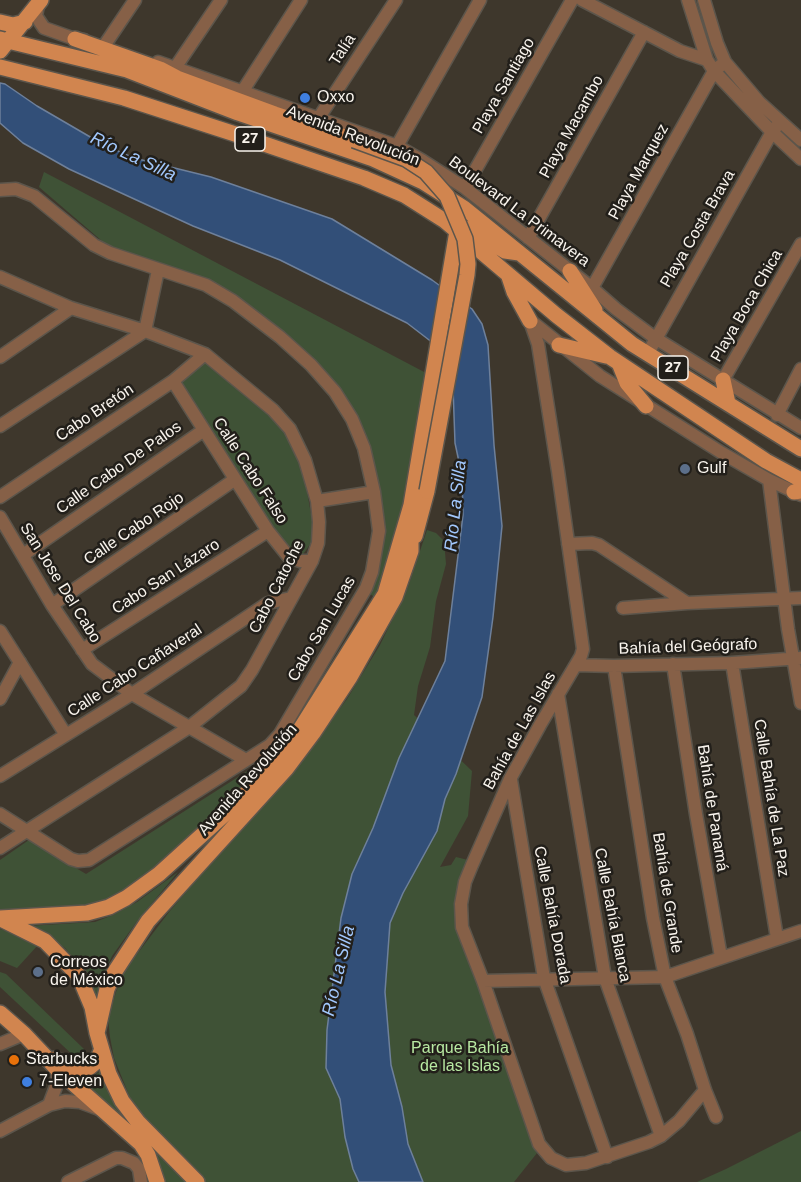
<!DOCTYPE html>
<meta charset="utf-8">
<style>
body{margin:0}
canvas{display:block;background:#3e372c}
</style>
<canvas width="801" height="1182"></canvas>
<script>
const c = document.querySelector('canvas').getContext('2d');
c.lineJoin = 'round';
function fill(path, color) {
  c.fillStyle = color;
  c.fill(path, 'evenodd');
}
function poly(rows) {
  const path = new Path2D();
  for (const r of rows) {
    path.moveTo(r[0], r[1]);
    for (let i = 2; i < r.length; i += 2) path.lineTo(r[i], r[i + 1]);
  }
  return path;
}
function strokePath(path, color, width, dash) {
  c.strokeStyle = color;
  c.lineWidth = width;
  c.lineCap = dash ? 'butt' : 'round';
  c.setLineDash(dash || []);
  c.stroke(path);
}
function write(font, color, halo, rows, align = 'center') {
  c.font = font + ' Arial,sans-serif';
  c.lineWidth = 5;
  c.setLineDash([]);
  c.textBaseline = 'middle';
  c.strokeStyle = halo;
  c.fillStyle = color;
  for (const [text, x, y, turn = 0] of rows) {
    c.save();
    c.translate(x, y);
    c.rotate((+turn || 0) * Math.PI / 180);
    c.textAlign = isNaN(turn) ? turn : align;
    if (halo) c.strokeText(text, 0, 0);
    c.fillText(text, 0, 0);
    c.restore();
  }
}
fill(poly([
 [44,172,426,373,426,418,383,603,370,594,381,527,366,448,337,390,220,290,109,247,39,187],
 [206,360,284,428,302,463,315,537,302,556,272,531,176,383],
 [427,530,436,533,444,541,446,564,436,601,430,647,418,686,414,715,472,771,468,816,440,867,451,865,456,857,468,860,457,899,477,981,533,1147,537,1153,514,1182,205,1182,164,1143,133,1105,114,1058,110,1037,108,1018,116,992,125,970,169,912,321,734,347,699,380,645,408,587],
 [249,770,260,777,208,825,148,874,111,898,89,907,0,912,0,860,29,840,86,874],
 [178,872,138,920,112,956,102,978,98,1002,87,975,65,948,48,937,26,926,95,922,113,915,137,902],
 [0,929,23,936,38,945,17,968,0,961],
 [0,972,6,974,84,1049,81,1057,76,1058,0,987],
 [100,1071,106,1088,125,1115,187,1182,162,1182,160,1170,75,1081,91,1079],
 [801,1131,801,1182,697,1182,726,1169]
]), '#3f5236');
const water = poly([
 [0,83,5,84,37,106,104,145,134,158,211,177,332,219,432,280,472,309,482,324,488,345,494,445,502,526,493,617,482,697,456,774,445,799,437,831,403,893,390,923,385,992,391,1065,402,1107,408,1144,423,1182,359,1182,353,1169,345,1137,340,1099,326,1068,327,1030,341,918,352,874,373,828,399,758,445,661,463,515,462,476,455,443,453,387,446,361,433,343,407,323,280,260,193,226,69,169,23,143,0,123,0,83]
]);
fill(water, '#324f78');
strokePath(water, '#6e809b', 1.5);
const minor = poly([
 [582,0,680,51,707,60],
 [688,0,707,60,714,71,772,132,801,159],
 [704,0,717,43,725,62,759,102,801,140],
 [38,5,36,16,44,28,75,39,84,40],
 [106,43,135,0],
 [158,62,397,146,423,161,465,188,592,288,616,309,655,338,801,428],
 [175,68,221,0],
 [242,92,301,0],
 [318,119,396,0],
 [397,146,480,0],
 [465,188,572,0],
 [0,190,16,189,34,196,94,245,110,253,206,285,233,301,280,337,311,365,335,392,352,419,364,448,374,492,379,531,372,572,366,588,280,734,270,745,89,860,78,861,71,859,0,814],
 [528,238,644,32],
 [0,277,71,308,145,331,205,354,273,410,290,429,305,460,317,501,319,522,318,543,312,561,252,670,241,686,188,728,0,848],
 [592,288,714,71,725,62],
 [530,321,538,344,558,471,583,649,581,656,540,725,510,779,472,865,465,882,461,904,462,927,483,981,539,1144,551,1158,566,1165,586,1163,649,1142,661,1136,679,1121,705,1090],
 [531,321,600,376,722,453,769,480,801,495],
 [648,353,772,132,780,122],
 [0,357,71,308],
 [723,380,801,244],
 [173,381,268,531,288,556,300,561,312,561],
 [777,415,801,369],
 [0,426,145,331,158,270],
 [769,480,788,629,801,703],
 [0,497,173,381,205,354],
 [317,501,374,492],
 [0,517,52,605,92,664,132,694,246,760],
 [568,544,592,543,599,545,687,603],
 [23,555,204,430],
 [52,605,234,480],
 [623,608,687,603,801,598],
 [0,631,66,735],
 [82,650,268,531],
 [732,663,777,938],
 [673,664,696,814,721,957],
 [576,665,614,666,732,663,801,658],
 [614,666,653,918,665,977,687,1034,705,1090,716,1117],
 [558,694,605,978,661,1136],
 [0,699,20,662],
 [0,776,132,694,268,603,291,598],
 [511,780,544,978,607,1157],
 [483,981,665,977,801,931],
 [0,1044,24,1034],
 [49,1105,57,1084,58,1070],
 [0,1131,49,1105,65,1101,80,1102,99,1109],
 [68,1182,116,1158,122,1158,134,1163,139,1169,141,1182]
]);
const major = poly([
 [0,22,13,25,25,22],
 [0,39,127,70,238,113,373,159,423,182,464,208,632,344,801,449],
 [75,39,160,69,177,78,275,114,354,140],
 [0,51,41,0],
 [0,67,124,98,232,133,364,178,404,195,445,221,556,315,610,357,766,461,801,480],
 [570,271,595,310],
 [509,277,514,292,530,321],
 [559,345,606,356],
 [619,363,627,383,646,406],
 [723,380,728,403],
 [794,492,801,491],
 [415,536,427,491],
 [0,918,87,913,109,907,126,898,159,874,224,815,268,772,280,756,299,731,385,594,411,505,457,231,463,228,469,229,505,251,519,253],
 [3,920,45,941,79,976,92,1007,97,1033,109,1074,122,1101,138,1122,197,1182],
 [0,1013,24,1034,58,1070,141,1144,148,1155,157,1182],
 [97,1033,107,989,114,973,148,921,286,769,313,733,350,677,395,597,411,551,411,522],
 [55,1059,77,1070,83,1070,90,1067,97,1061,101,1051]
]);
strokePath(minor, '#5c554b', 15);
strokePath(major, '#5c554b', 18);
strokePath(minor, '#866047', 12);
strokePath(major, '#d1854f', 15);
const majorBridge = poly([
 [354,140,406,159,426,172,447,196,465,239,468,264,467,275,427,491]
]);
strokePath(majorBridge, '#5c554b', 18, []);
strokePath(majorBridge, '#d1854f', 15);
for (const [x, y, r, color] of [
 [305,98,6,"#3f7fe0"],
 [685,469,6,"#5c6f8a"],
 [38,972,6,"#5c6f8a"],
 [14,1060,6,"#e8710a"],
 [27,1082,6,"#3f7fe0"]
]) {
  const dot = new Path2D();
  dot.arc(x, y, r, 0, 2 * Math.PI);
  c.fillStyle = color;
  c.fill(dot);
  strokePath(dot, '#221f1a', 2);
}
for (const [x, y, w] of [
 [250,139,30],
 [673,368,30]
]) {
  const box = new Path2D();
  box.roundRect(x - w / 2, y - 12, w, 24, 4.5);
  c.fillStyle = '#221f1a';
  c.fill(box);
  strokePath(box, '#f9f4ed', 1.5);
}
write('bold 15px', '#f9f4ed', null, [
 ["27",250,139],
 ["27",673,368]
]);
write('16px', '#f9f4ed', '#221f1a', [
 ["Talía",343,50,-57],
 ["Playa Santiago",504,86,-60],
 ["Playa Macambo",572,127,-61],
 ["Avenida Revolución",353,136,21],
 ["Playa Marquez",639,172,-61],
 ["Boulevard La Primavera",519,212,37],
 ["Playa Costa Brava",698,229,-60],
 ["Playa Boca Chica",747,306,-60],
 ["Cabo Bretón",95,413,-34],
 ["Calle Cabo De Palos",119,468,-35],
 ["Calle Cabo Falso",250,471,57],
 ["Calle Cabo Rojo",134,529,-34],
 ["Cabo San Lázaro",166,577,-33],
 ["San Jose Del Cabo",60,583,58],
 ["Cabo Catoche",277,587,-63],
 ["Cabo San Lucas",322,629,-60],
 ["Bahía del Geógrafo",688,647,-2],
 ["Calle Cabo Cañaveral",135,671,-33],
 ["Bahía de Las Islas",520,731,-61],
 ["Avenida Revolución",248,780,-49],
 ["Calle Bahía de La Paz",771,798,81],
 ["Bahía de Panamá",712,808,81],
 ["Bahía de Grande",667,893,81],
 ["Calle Bahía Dorada",552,915,79],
 ["Calle Bahía Blanca",612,915,79]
]);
write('16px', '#f9f4ed', '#221f1a', [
 ["Oxxo",317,98],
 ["Gulf",697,469],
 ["Correos",50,963],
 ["de México",50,981],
 ["Starbucks",26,1060],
 ["7-Eleven",39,1082]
], 'left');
write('16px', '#b8e9a2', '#221f1a', [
 ["Parque Bahía",460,1049],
 ["de las Islas",460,1067]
]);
write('italic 18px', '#a2c8fd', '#221f1a', [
 ["Río La Silla",133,157,25],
 ["Río La Silla",456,506,-84],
 ["Río La Silla",339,971,-77]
]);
</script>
